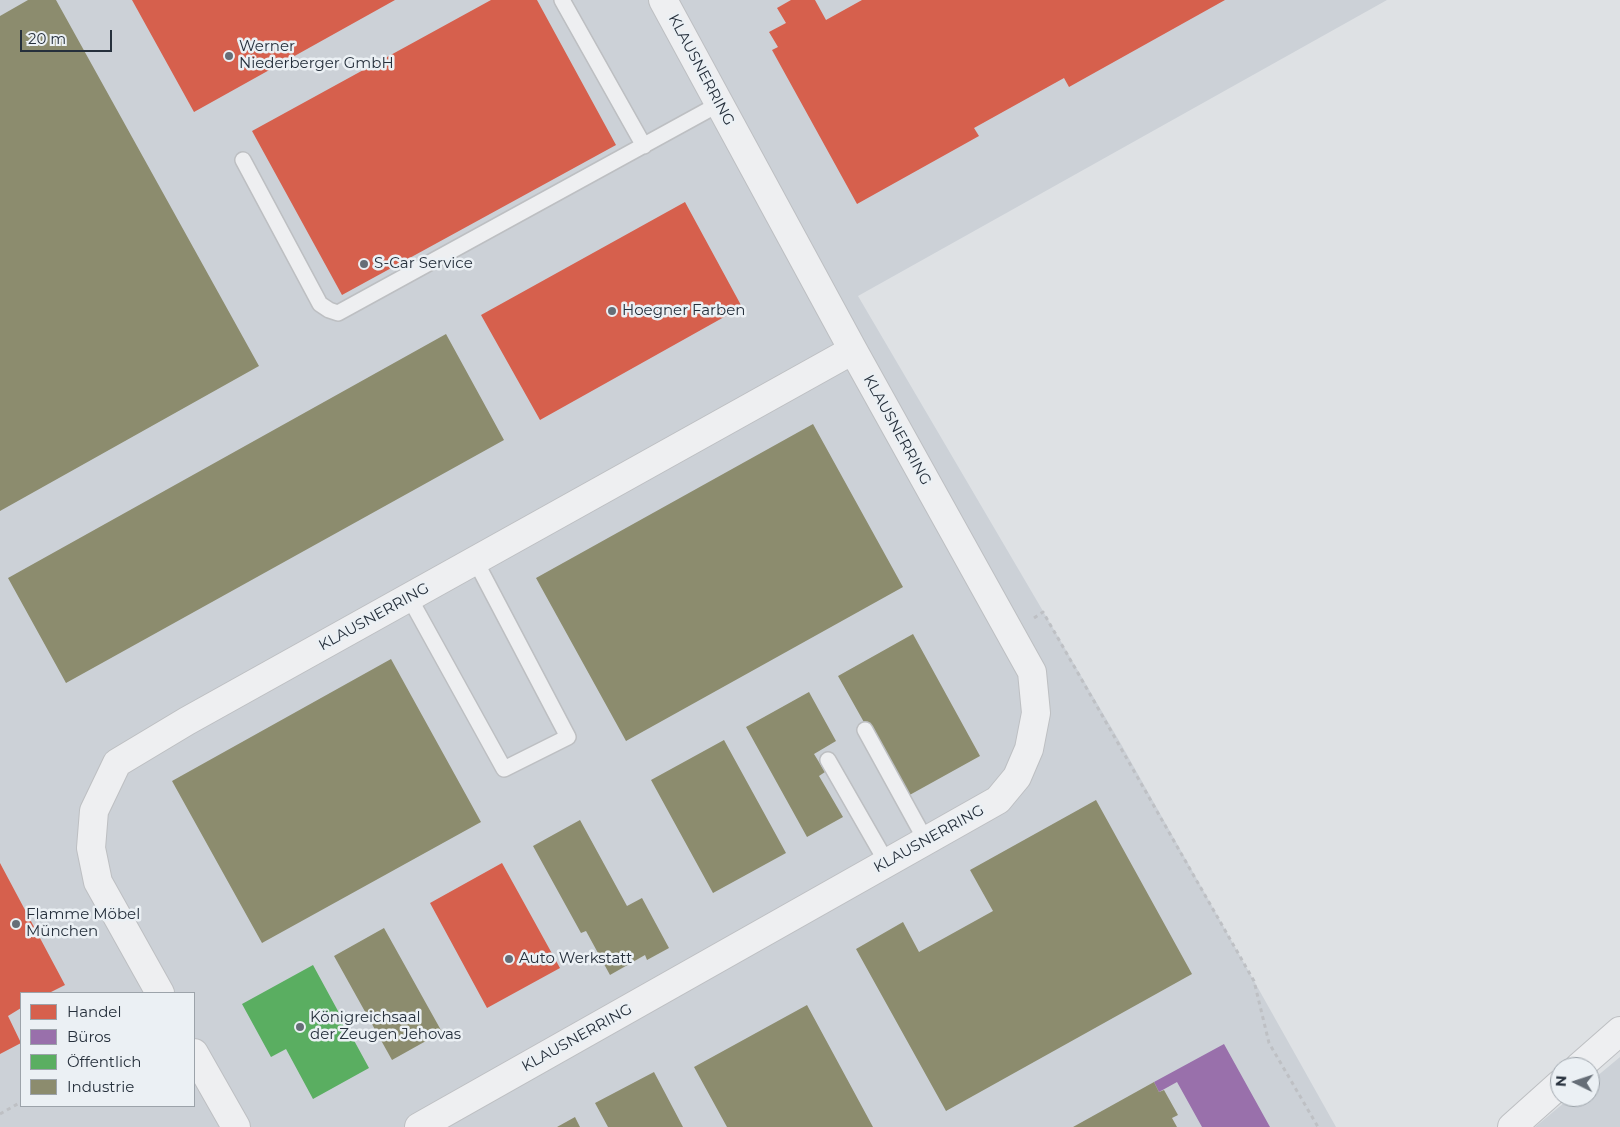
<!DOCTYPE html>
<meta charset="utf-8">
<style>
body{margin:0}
#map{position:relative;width:1620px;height:1127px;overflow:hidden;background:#dee1e4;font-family:Montserrat,sans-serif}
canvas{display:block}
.legend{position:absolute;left:20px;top:992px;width:175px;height:115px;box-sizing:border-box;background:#ebf0f4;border:1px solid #9ca3aa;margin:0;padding:6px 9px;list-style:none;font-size:15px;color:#26303c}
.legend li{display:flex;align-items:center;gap:10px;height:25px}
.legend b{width:25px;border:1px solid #9ca3aa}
.north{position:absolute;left:1550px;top:1057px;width:50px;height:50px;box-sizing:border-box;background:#ebf0f4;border:1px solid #9ca3aa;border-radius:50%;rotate:274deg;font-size:14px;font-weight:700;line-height:20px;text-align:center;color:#26303c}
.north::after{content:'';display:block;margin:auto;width:18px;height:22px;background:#666e77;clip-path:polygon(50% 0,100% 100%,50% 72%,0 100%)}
.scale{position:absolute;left:20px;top:30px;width:92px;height:22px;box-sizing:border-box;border:2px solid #26303c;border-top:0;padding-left:6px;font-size:15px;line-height:18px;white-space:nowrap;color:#26303c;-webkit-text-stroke:4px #ebf0f4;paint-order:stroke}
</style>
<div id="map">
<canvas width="1620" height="1127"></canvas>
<ul class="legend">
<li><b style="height:14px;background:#d6604d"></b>Handel</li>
<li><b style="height:14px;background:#9970ab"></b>Büros</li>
<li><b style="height:14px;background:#5aae61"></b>Öffentlich</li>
<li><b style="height:14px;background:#8c8c6e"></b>Industrie</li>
</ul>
<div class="north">N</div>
<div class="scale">20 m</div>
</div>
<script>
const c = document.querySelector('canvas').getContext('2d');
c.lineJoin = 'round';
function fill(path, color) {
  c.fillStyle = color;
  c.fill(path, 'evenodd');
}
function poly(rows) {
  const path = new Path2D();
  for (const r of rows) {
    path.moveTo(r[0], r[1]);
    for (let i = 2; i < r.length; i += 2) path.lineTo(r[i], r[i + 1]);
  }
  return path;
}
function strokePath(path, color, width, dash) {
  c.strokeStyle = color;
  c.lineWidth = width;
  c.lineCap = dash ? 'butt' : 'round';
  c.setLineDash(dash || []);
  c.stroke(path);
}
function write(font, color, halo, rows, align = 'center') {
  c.font = font + ' Montserrat,sans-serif';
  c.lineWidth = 5;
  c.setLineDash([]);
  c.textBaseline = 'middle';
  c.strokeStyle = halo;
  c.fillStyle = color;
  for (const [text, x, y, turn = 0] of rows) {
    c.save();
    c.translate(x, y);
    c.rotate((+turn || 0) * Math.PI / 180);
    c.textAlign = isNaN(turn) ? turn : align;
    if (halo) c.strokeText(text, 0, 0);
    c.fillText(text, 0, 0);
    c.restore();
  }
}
fill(poly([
 [0,0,1387,0,858,296,1121,744,1336,1127,0,1127],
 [21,993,194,993,194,1106,21,1106],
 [1620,1057,1620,1127,1535,1127,1571,1097,1590,1097,1590,1082]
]), '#ccd1d7');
fill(poly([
 [132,0,395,0,194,112],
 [491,0,537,0,616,145,342,295,252,131],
 [791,0,815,0,826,20,862,0,1225,0,1069,87,1064,78,974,128,979,136,857,204,772,50,778,47,769,32,786,23,777,8],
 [685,202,742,307,540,420,481,315],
 [0,863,65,985,49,993,21,993,21,1008,8,1016,21,1043,0,1054],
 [502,863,560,968,487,1008,430,903]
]), '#d6604d');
fill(poly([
 [1224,1044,1270,1127,1202,1127,1177,1082,1159,1092,1154,1082]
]), '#9970ab');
fill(poly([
 [313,965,369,1068,313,1099,286,1049,271,1057,242,1004]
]), '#5aae61');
fill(poly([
 [28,0,56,0,259,366,0,511,0,16],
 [446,334,504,440,66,683,8,578],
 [813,424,903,587,626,741,536,578],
 [913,634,980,756,906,797,838,676],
 [391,659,481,822,262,943,172,781],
 [809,692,836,741,814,754,825,772,819,776,843,817,807,837,746,727],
 [724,740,786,853,713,893,651,780],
 [1096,800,1192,974,946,1111,856,949,903,922,919,952,993,911,970,870],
 [580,820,627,906,642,898,669,948,647,960,645,955,610,975,586,931,581,933,533,846],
 [384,928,442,1032,392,1060,334,956],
 [807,1005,873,1127,727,1127,694,1067],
 [654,1072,683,1127,608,1127,595,1103],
 [1154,1082,1159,1092,1164,1090,1178,1115,1172,1118,1177,1127,1073,1127],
 [575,1117,580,1127,557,1127]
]), '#8c8c6e');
const service = poly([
 [562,0,644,146],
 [243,160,320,304,329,310,338,313,719,104],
 [409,597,504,769,568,737,475,560],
 [865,730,926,841],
 [828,760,887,863]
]);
const minor = poly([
 [160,993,98,882,91,848,94,811,117,763,187,721,853,350],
 [194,1053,236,1127],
 [1579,1067,1620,1031],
 [419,1127,998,800,1017,777,1029,749,1036,713,1032,672,853,350,663,0],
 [1512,1127,1560,1084]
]);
strokePath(service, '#bdbfc2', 18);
strokePath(minor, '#bdbfc2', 30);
strokePath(poly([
 [1034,618,1043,612,1254,981,1269,1043,1318,1127],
 [0,1114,21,1102]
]), '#bec0c4', 3, [4, 4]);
strokePath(service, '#eeeff1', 15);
strokePath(minor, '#eeeff1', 28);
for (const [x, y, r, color] of [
 [229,56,5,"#666e77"],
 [364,264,5,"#666e77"],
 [612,311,5,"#666e77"],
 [16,924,5,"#666e77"],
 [509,959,5,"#666e77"],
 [300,1027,5,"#666e77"]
]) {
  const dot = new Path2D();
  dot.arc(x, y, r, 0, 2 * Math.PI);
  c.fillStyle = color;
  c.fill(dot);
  strokePath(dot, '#ebf0f4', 2);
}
write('15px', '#26303c', '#ebf0f4', [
 ["Werner",239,47],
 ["Niederberger GmbH",239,64],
 ["S-Car Service",374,264],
 ["Hoegner Farben",622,311],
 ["Flamme Möbel",26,915],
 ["München",26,932],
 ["Auto Werkstatt",519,959],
 ["Königreichsaal",310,1018],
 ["der Zeugen Jehovas",310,1035]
], 'left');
write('15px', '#26303c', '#ebf0f4', [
 ["KLAUSNERRING",701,70,62],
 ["KLAUSNERRING",897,430,61],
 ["KLAUSNERRING",374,617,-29],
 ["KLAUSNERRING",929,839,-29],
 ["KLAUSNERRING",577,1038,-29]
]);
</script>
